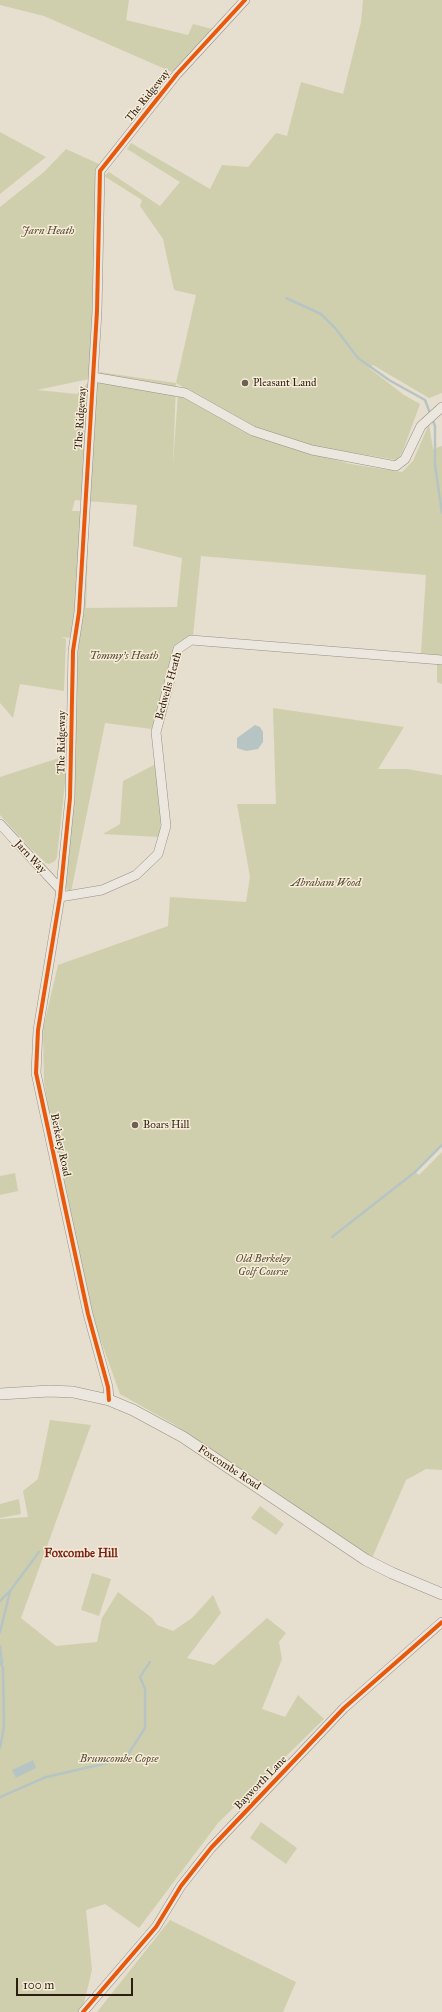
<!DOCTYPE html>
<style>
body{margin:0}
#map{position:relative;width:442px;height:2012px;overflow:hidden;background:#e6dece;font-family:"IM FELL Great Primer",serif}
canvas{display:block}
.scale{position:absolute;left:16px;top:1978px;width:117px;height:18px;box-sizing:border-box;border:2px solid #2e1e12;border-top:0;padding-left:5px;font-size:12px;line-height:14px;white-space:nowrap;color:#2e1e12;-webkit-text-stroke:3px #f6ecd8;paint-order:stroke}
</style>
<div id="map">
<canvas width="442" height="2012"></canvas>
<div class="scale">100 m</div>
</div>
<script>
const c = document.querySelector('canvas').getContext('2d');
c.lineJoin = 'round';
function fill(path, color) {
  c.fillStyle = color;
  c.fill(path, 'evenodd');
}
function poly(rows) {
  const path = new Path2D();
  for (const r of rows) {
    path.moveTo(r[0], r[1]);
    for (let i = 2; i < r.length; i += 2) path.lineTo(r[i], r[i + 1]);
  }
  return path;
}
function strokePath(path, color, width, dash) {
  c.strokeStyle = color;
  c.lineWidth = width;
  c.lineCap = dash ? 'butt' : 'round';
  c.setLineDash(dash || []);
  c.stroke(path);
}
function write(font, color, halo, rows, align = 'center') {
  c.font = font + ' "IM FELL Great Primer",serif';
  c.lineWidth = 3;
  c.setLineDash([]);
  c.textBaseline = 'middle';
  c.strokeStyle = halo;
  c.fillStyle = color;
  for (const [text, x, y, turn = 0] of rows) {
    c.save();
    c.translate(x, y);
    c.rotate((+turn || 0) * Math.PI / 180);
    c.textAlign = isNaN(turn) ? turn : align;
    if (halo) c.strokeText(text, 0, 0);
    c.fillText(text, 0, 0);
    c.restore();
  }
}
fill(poly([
 [0,0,129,0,126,20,188,35,193,24,212,29,172,72,44,16,0,5],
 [363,0,442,0,442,393,429,398,373,365,369,368,404,395,420,404,402,453,397,460,307,445,254,427,176,383,173,465,178,394,281,444,350,464,402,472,413,461,429,424,433,449,442,446,442,684,437,682,437,655,421,653,426,575,201,556,193,636,178,644,152,729,105,723,71,892,65,888,79,639,61,637,66,639,64,691,20,684,13,718,0,703,0,207,44,172,66,149,99,164,89,379,37,390,77,394,99,372,176,383,196,295,174,290,163,239,140,206,142,200,104,176,109,172,160,206,180,182,127,149,131,143,210,189,222,165,248,167,276,133,287,136,301,82,343,94,361,22],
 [75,500,137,505,133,546,182,558,177,607,86,608,89,511,72,511],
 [0,132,46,157,0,194],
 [273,708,404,727,378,769,407,769,442,775,442,1145,415,1172,419,1175,442,1152,442,1470,426,1469,406,1480,372,1558,175,1425,120,1394,91,1313,53,1139,44,1081,43,1029,58,965,168,926,170,897,246,902,250,877,237,804,276,804],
 [68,755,57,857,55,861,49,864,46,863,30,848,0,815,0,777],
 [156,764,162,812,159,837,103,834,120,824,123,781],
 [15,1173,18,1191,0,1195,0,1176],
 [50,1420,91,1425,21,1618,56,1646,97,1642,102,1618,118,1592,152,1618,157,1625,173,1631,192,1618,213,1595,221,1613,187,1658,214,1665,267,1618,286,1633,279,1642,282,1659,262,1709,285,1717,298,1695,324,1719,218,1823,139,1928,105,1904,86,1910,92,1970,83,2007,78,2012,0,2012,0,1519,28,1517,23,1491,38,1479],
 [19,1499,21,1514,0,1518,0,1504],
 [260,1506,284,1524,276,1535,251,1518],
 [92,1573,111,1579,99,1616,81,1610],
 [261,1822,297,1848,286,1864,250,1838],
 [170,1920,296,1982,283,2012,97,2012]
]), '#cfcfad');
fill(poly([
 [255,725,260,727,263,732,263,742,258,749,246,751,237,748,237,738],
 [33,1760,36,1768,16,1778,12,1770]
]), '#b6c5c4');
strokePath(poly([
 [286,298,321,314,336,329,358,358,389,380,425,400,435,426,435,465,442,513],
 [332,1237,415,1172,442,1145],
 [0,1601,10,1591,39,1552],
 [0,1632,10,1592],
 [0,1646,2,1663],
 [0,1662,3,1668,4,1727,0,1748],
 [0,1797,46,1777,125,1759,145,1728,145,1689,140,1677,150,1662]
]), '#b6c5c4', 2.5);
const minor = poly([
 [93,377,185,393,253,431,312,450,396,466,405,459,421,426,442,407],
 [0,824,61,890],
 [60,897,102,890,136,875,158,854,166,826,156,732,178,649,191,640,442,660],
 [109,1400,108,1387,88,1314,36,1073,38,1030,60,897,70,798,73,651,79,612,97,311,100,171,177,74,245,0],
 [83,2012,156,1927,181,1886,211,1848,344,1708,442,1622]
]);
const tertiary = poly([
 [0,1394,49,1391,73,1392,109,1400,133,1410,183,1437,366,1560,392,1573,442,1594]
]);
strokePath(minor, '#968f85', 10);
strokePath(tertiary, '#968f85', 12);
strokePath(minor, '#ebe7df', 9);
strokePath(tertiary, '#ebe7df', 11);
strokePath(poly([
 [109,1400,108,1387,88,1314,36,1073,38,1030,60,897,70,798,73,651,79,612,97,311,100,171,177,74,245,0],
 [83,2012,156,1927,181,1886,211,1848,344,1708,442,1622]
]), '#e8590c', 4);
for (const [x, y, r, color] of [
 [245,383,4,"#6e6154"],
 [135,1125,4,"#6e6154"]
]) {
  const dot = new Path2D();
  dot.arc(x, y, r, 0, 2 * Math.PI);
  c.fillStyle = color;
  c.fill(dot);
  strokePath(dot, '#f6ecd8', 1.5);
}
write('11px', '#2e1e12', '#f6ecd8', [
 ["The Ridgeway",148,96,-51],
 ["The Ridgeway",81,418,-86],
 ["Bedwells Heath",169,686,-74],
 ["The Ridgeway",62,742,-89],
 ["Jarn Way",30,857,47],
 ["Berkeley Road",60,1145,78],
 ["Foxcombe Road",229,1468,33],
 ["Bayworth Lane",261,1783,-46]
]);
write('italic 11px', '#594f38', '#f6ecd8', [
 ["Jarn Heath",48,231],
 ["Tommy's Heath",124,656],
 ["Abraham Wood",326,883],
 ["Old Berkeley",263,1259],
 ["Golf Course",263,1272],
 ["Brumcombe Copse",119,1759]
]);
write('11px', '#2e1e12', '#f6ecd8', [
 ["Pleasant Land",253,383],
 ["Boars Hill",143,1125]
], 'left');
write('bold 12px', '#7a1f14', '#f6ecd8', [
 ["Foxcombe Hill",81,1554]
]);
</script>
